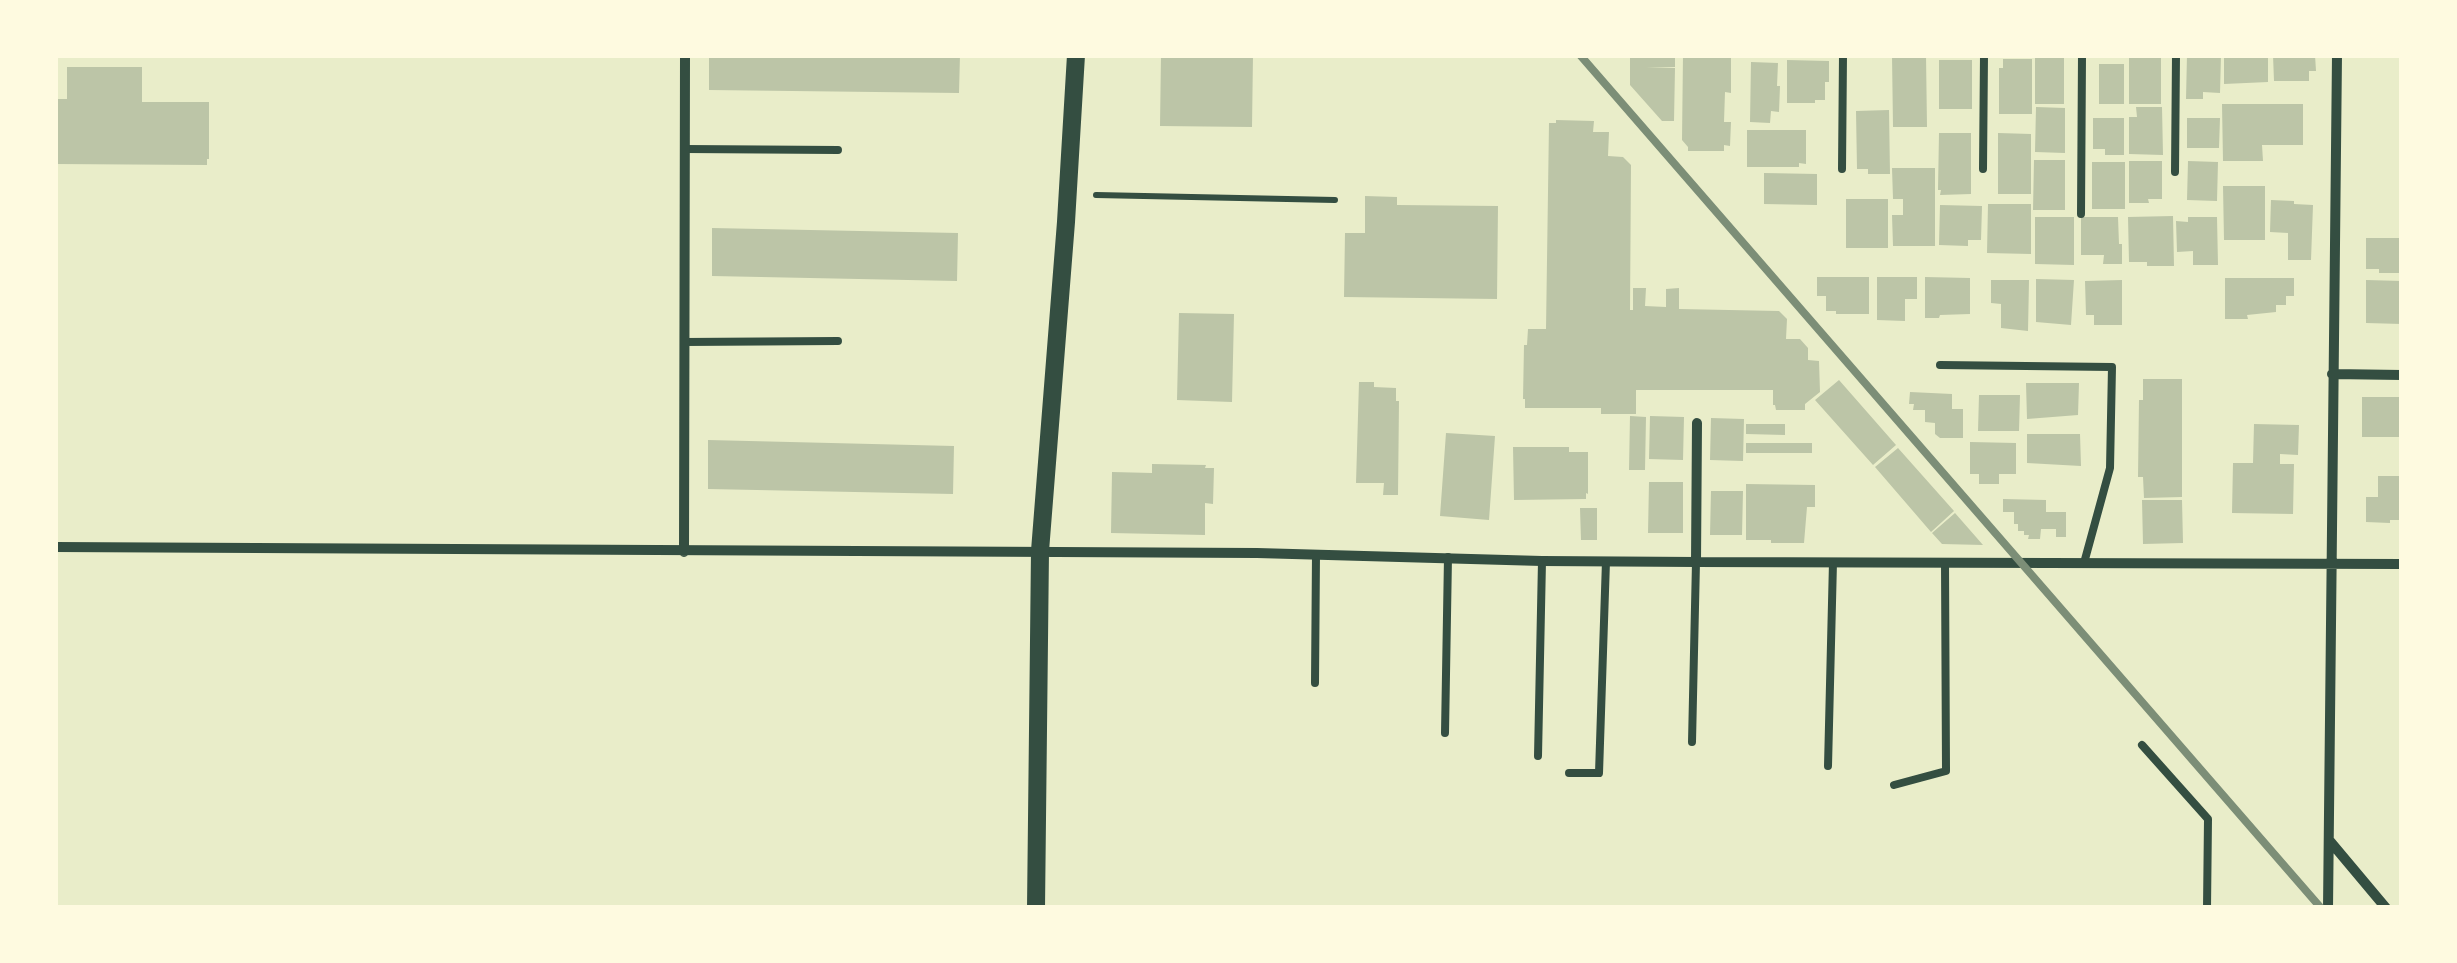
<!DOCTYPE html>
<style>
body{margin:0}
#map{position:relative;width:2457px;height:963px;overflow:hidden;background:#e9edc9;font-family:"Fira Sans",sans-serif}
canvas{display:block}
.frame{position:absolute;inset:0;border:58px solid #fefae0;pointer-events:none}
</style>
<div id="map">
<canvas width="2457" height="963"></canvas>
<div class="frame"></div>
</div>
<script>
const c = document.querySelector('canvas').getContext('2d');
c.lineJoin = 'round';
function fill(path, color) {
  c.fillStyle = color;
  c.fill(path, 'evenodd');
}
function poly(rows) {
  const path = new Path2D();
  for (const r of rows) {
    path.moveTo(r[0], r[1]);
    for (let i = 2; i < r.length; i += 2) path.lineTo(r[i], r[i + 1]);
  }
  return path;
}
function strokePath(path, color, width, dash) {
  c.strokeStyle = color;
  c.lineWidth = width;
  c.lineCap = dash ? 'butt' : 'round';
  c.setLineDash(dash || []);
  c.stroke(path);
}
fill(poly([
 [709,55,960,55,959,93,709,90],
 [1161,55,1253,55,1252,127,1160,126],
 [1630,55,1675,55,1675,67,1646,68,1675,68,1674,121,1662,121,1630,85],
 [1683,55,1731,55,1731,93,1725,92,1724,122,1731,122,1730,146,1724,145,1724,151,1688,151,1688,147,1682,140],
 [1892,55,1926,55,1927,127,1893,127],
 [2035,55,2064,55,2064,104,2035,104],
 [2187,55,2221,55,2220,93,2203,92,2203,99,2186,99],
 [2224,55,2268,56,2268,82,2224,84],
 [2273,55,2315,55,2316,71,2309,71,2309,81,2274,81],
 [2129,56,2161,56,2161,104,2129,104],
 [2003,59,2032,59,2032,114,1999,114,1999,68,2003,68],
 [1787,60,1829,61,1829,82,1825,82,1825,100,1815,100,1815,103,1787,103],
 [1939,60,1972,60,1972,109,1939,109],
 [1751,62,1778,63,1777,86,1780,86,1779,112,1771,111,1770,123,1750,122],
 [2099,64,2124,64,2124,104,2099,104],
 [67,67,142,67,142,102,209,102,209,159,207,159,207,165,55,164,55,99,67,99],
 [2222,104,2303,104,2303,145,2262,145,2263,161,2223,161],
 [2036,107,2065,108,2065,153,2035,152],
 [2136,107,2162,107,2163,155,2129,154,2129,117,2137,117],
 [1889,110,1890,174,1868,174,1868,169,1857,169,1856,111],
 [2093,118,2124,118,2124,155,2105,155,2105,149,2093,149],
 [2187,118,2220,118,2219,148,2187,148],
 [1556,120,1594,121,1593,132,1609,132,1608,156,1623,157,1631,165,1630,310,1633,310,1633,288,1646,288,1645,306,1666,307,1666,289,1679,288,1679,309,1779,311,1787,319,1786,339,1800,339,1808,348,1808,360,1819,361,1820,392,1805,404,1805,410,1776,410,1775,405,1773,405,1773,390,1636,390,1636,414,1601,414,1601,408,1525,408,1525,399,1523,399,1524,345,1527,345,1528,329,1546,329,1549,123,1556,123],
 [1747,130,1806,130,1806,164,1799,163,1799,167,1747,167],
 [1939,133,1971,133,1971,194,1940,195,1941,190,1938,190],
 [1998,133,2031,134,2031,194,1998,194],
 [2034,160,2065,160,2065,210,2033,210],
 [2129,161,2162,161,2162,199,2148,199,2149,203,2129,203],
 [2188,161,2218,162,2217,201,2187,200],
 [2092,162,2125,162,2125,209,2092,209],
 [1892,168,1935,168,1935,246,1893,246,1892,215,1903,215,1903,199,1893,199],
 [1764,173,1817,174,1817,205,1764,204],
 [2223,186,2265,186,2265,240,2224,240],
 [1365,196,1397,197,1397,205,1498,206,1497,299,1344,297,1345,233,1365,233],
 [1846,199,1888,199,1888,248,1846,248],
 [2271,200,2294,201,2294,204,2313,205,2311,260,2288,260,2288,233,2270,232],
 [1988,204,2031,204,2031,254,1987,253],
 [1940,205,1982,206,1981,240,1968,240,1968,246,1939,245],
 [2173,216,2174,266,2147,266,2147,262,2129,262,2128,217],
 [2035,217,2074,217,2074,265,2035,264],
 [2081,217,2118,217,2119,244,2122,244,2122,264,2103,264,2104,255,2081,255],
 [2188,217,2217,217,2218,265,2193,265,2193,251,2177,252,2176,221,2188,222],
 [712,228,958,233,957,281,712,276],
 [2366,238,2402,238,2402,273,2379,273,2379,269,2366,269],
 [1817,277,1869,277,1869,314,1836,314,1836,311,1826,311,1826,296,1817,296],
 [1877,277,1917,277,1917,299,1905,299,1905,321,1877,320],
 [1925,277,1970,278,1970,314,1940,315,1939,318,1925,318],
 [2225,278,2294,278,2294,296,2286,296,2286,305,2276,305,2276,312,2247,315,2248,319,2225,319],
 [2036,279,2074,280,2071,325,2036,322],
 [1991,280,2029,280,2028,331,2001,328,2001,304,1991,303],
 [2122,280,2122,325,2094,325,2094,315,2086,315,2085,281],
 [2366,280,2402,281,2402,324,2366,323],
 [1179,313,1234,314,1232,402,1177,400],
 [2143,379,2182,379,2182,497,2144,498,2143,477,2138,477,2139,400,2143,400],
 [1839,380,1896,445,1873,465,1815,400],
 [1359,382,1374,382,1374,387,1396,388,1396,401,1399,401,1398,495,1383,495,1384,483,1356,483],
 [2026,383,2079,383,2078,415,2027,419],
 [1910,392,1952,394,1952,409,1963,409,1963,438,1940,438,1935,434,1935,423,1925,422,1925,410,1913,410,1914,404,1909,404],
 [1979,395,2020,395,2019,431,1978,431],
 [2362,397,2402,397,2402,437,2362,437],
 [1630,416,1646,417,1645,470,1629,470],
 [1650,416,1684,417,1683,460,1649,459],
 [1711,418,1744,419,1743,461,1710,460],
 [1746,424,1785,424,1785,435,1746,434],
 [2254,424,2299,425,2298,455,2280,454,2280,464,2294,464,2293,514,2232,513,2233,463,2253,463],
 [1446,433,1495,436,1489,520,1440,516],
 [2027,434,2080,434,2081,466,2027,463],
 [708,440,954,446,953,494,708,489],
 [1970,442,2016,443,2016,474,1999,474,1999,484,1979,484,1979,474,1970,474],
 [1746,443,1812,443,1812,453,1746,453],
 [1513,447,1569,447,1569,452,1588,452,1588,494,1586,493,1586,499,1514,500],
 [1898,448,1954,511,1931,532,1875,467],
 [1152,464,1206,465,1205,468,1214,468,1213,504,1205,503,1205,535,1111,533,1112,472,1152,473],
 [2378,476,2402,476,2402,520,2390,520,2390,523,2366,522,2366,497,2378,497],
 [1649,482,1683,482,1683,533,1648,533],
 [1746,484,1815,485,1815,507,1807,507,1804,543,1771,543,1771,540,1746,540],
 [1711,491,1743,491,1742,535,1710,535],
 [2003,499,2046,500,2046,512,2066,512,2066,537,2056,537,2056,529,2041,529,2040,539,2028,539,2029,535,2024,535,2024,531,2018,531,2018,524,2014,524,2014,512,2003,512],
 [2142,500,2182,500,2183,543,2143,544],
 [1580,508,1597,508,1597,540,1581,540],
 [1955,513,1983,545,1942,544,1932,533]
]), '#bcc5a7');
strokePath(poly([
 [1096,195,1335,200]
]), '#344e41', 6);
strokePath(poly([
 [685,149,838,150],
 [1842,169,1843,55],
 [1983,169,1984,55],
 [2175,172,2176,55],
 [2081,214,2082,55],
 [684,342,838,341],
 [1940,365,2112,367,2110,468,2084,563],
 [1315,683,1316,554],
 [1445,733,1448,557],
 [1692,742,1696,562],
 [2142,745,2208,819,2207,908],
 [1538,756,1542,561],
 [1828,766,1833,562],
 [1569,773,1599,773,1606,561],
 [1894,785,1946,771,1945,563]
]), '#344e41', 8);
strokePath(poly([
 [2332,374,2402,375],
 [55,547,1257,553,1542,561,1696,562,2402,564],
 [684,552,685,55],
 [1696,562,1697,423],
 [2329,840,2386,908],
 [2328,908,2337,55]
]), '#344e41', 10);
strokePath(poly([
 [1036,908,1040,551,1066,222,1076,55]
]), '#344e41', 18);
strokePath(poly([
 [1580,55,2321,908]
]), '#7c8e77', 8);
</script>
